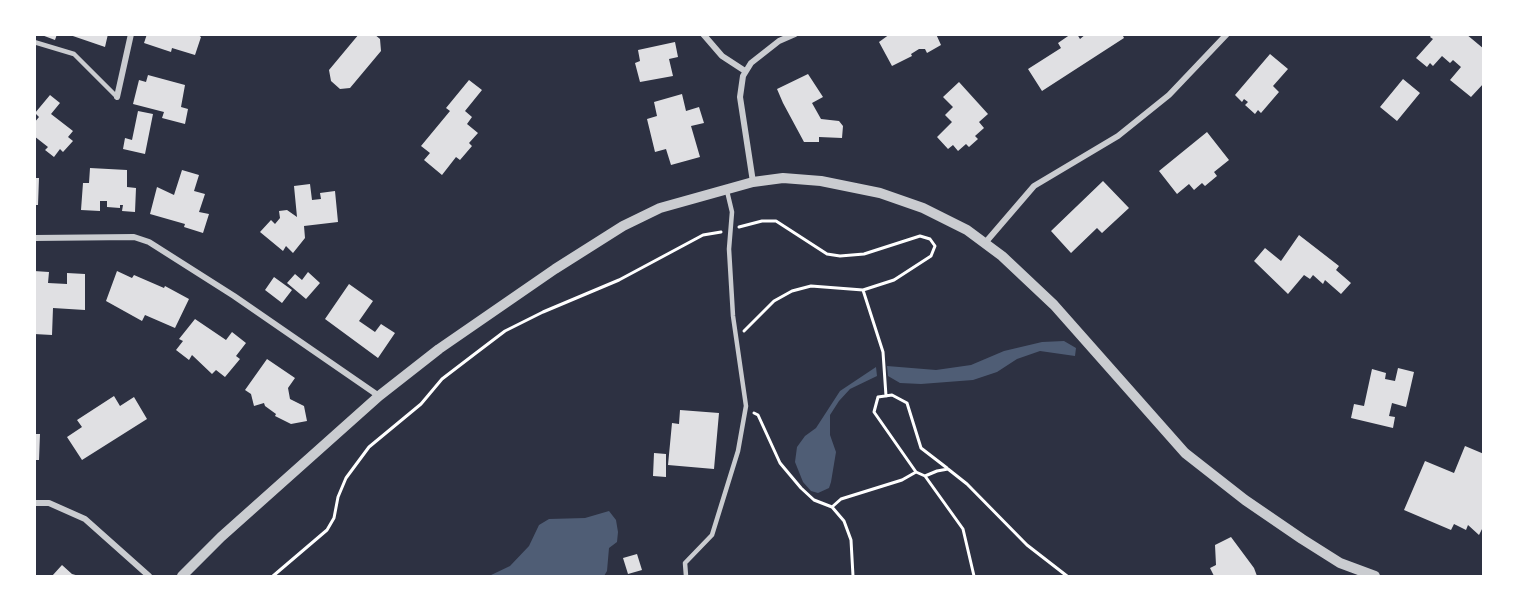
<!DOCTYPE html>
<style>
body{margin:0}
#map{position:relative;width:1518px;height:611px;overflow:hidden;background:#2d3142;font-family:"Sofia Sans Condensed",sans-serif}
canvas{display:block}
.frame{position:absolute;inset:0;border:36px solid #fff;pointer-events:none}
</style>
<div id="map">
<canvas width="1518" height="611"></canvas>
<div class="frame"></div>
</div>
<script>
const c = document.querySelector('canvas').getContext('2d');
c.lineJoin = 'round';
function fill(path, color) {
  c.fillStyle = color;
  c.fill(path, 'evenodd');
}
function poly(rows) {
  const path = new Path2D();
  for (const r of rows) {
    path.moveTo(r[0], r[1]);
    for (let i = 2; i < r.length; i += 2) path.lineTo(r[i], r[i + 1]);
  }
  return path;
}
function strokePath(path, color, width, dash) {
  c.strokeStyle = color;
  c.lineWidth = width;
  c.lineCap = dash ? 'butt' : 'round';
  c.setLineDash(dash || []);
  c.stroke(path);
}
fill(poly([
 [1064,341,1076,348,1075,356,1040,351,1017,359,997,372,973,380,921,384,900,383,888,376,887,366,936,370,971,365,1004,351,1042,342],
 [876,367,877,376,850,389,839,401,830,415,830,435,836,452,831,482,829,488,818,493,811,491,803,482,795,462,797,447,805,436,816,428,840,391],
 [609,511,616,520,618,532,617,542,609,548,607,571,604,576,489,576,510,566,529,546,539,525,549,519,585,518]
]), '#4f5d75');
fill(poly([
 [39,34,57,34,55,40],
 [67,34,108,34,105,47],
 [147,34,197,34,201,37,195,55,172,48,171,52,144,43],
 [359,34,374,34,380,39,381,51,350,88,340,89,331,81,329,70],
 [890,34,936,34,941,45,927,53,925,49,919,49,911,54,912,56,892,66,879,42],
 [1071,34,1077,34,1080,39,1086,34,1122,34,1124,38,1042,91,1028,69,1061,48,1058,43],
 [1432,34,1466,34,1484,49,1484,83,1471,97,1450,80,1461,67,1453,60,1450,63,1442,56,1433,66,1430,63,1427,67,1416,58,1433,39,1430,37],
 [675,42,678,57,669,59,673,76,640,82,635,63,640,61,638,50],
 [1270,54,1288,69,1273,86,1279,92,1261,113,1258,110,1255,114,1245,105,1248,102,1244,99,1242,102,1235,95],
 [808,74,823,97,812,103,821,119,839,121,843,126,842,138,819,137,819,142,804,142,783,103,777,89],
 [148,75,185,85,181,107,188,109,185,124,162,118,164,112,133,104,139,80,146,82],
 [1403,79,1420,93,1397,121,1380,107],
 [469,80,482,90,465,111,472,117,467,124,478,133,469,143,472,146,460,160,456,157,442,175,424,160,430,153,421,146,450,111,446,108],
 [959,82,988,114,979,122,984,128,975,136,978,139,969,147,966,144,958,151,953,145,948,149,937,137,952,122,945,115,953,107,943,97],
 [682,94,686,111,699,107,704,123,691,126,700,157,671,165,666,149,655,152,647,119,657,116,654,102],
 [50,95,60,103,51,114,73,131,68,137,73,141,63,152,60,149,54,157,45,150,48,147,34,136,34,123,39,117,35,113],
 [138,111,153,114,145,154,123,149,125,138,132,140],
 [1207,132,1229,160,1214,172,1217,176,1205,186,1202,183,1194,190,1189,184,1177,194,1159,171],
 [90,168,127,170,127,187,136,188,135,212,122,211,123,205,120,205,120,208,107,207,107,201,100,201,100,211,81,210,83,183,89,183],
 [182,170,199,175,194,191,205,194,199,212,209,214,203,233,184,227,185,224,150,214,157,187,174,195],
 [34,178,39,178,38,205,34,205],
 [1103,181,1129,208,1102,233,1097,228,1071,253,1051,231],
 [310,184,312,200,321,199,320,193,335,191,338,222,304,226,305,238,293,253,286,246,283,251,260,232,271,220,275,224,280,218,279,211,287,210,297,217,294,186],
 [1299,235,1339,266,1336,270,1351,283,1341,294,1325,280,1323,284,1313,275,1310,279,1304,275,1288,294,1254,261,1265,248,1281,261],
 [34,271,49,272,48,283,67,284,67,273,85,274,85,310,53,308,52,335,34,334],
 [117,271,132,278,134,275,164,288,165,286,189,299,175,328,145,315,142,321,106,301],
 [308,272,320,283,306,299,287,283,295,274,302,280],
 [274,277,292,290,282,303,265,290],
 [349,284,373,301,359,321,375,332,381,324,395,333,378,358,325,319],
 [195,319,226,340,232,332,246,343,236,356,240,359,225,377,216,370,212,374,192,355,189,360,176,350,183,341,179,339],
 [267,359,295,378,288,388,290,399,304,406,307,421,291,424,275,416,276,414,265,406,264,403,254,406,251,394,245,390],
 [1398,368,1414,372,1406,407,1392,403,1389,416,1395,417,1393,428,1351,418,1354,404,1364,406,1372,369,1386,373,1385,379,1395,381],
 [114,396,120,406,134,397,147,419,82,460,67,437,82,427,77,420],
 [680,410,719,413,714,469,668,465,672,423,679,424],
 [34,434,40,434,39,460,34,460],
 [1465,446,1484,454,1484,525,1479,535,1468,525,1466,530,1454,524,1451,530,1404,510,1425,461,1454,473],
 [654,453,666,454,666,477,653,476],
 [1231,537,1254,568,1257,576,1214,576,1210,568,1216,565,1215,545],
 [637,554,642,570,628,574,623,558],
 [62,565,72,574,79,576,52,576]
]), '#e0e0e3');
strokePath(poly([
 [739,227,762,221,776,221,827,254,840,256,864,254,920,236,930,239,935,246,931,256,894,280,863,290],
 [744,331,774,301,792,291,811,286,863,290,883,352,886,396],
 [754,413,758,415,780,463,801,488,814,500,832,507,844,521,851,540,853,576],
 [916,472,874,412,878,397,892,395,907,403,921,448,947,468],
 [832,507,841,499,902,480,916,472,925,476],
 [273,576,327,530,334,518,338,497,346,478,369,447,421,404,442,379,476,353,505,331,543,312,619,280,703,235,721,232],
 [974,576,963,529,925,476,937,471,948,469,967,484,1027,545,1067,576]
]), '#fff', 3);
strokePath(poly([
 [34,42,74,54,117,97],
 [686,576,685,563,712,535,738,451,746,406,733,316,729,249,732,212,727,191]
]), '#caccd0', 4.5);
strokePath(poly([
 [703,34,722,56,745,71],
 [117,97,131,34],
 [753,182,740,97,743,76,751,63,779,41,795,34],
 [34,238,134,237,149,242,234,296,379,396],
 [985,243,1034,186,1118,136,1169,95,1227,34],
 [34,503,49,503,85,519,149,576]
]), '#caccd0', 6);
strokePath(poly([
 [182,576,221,537,379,396,439,349,555,269,623,226,660,208,753,182,783,178,821,181,880,193,923,208,967,230,1002,256,1054,305,1185,453,1245,500,1302,539,1340,563,1375,576]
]), '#caccd0', 10);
</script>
